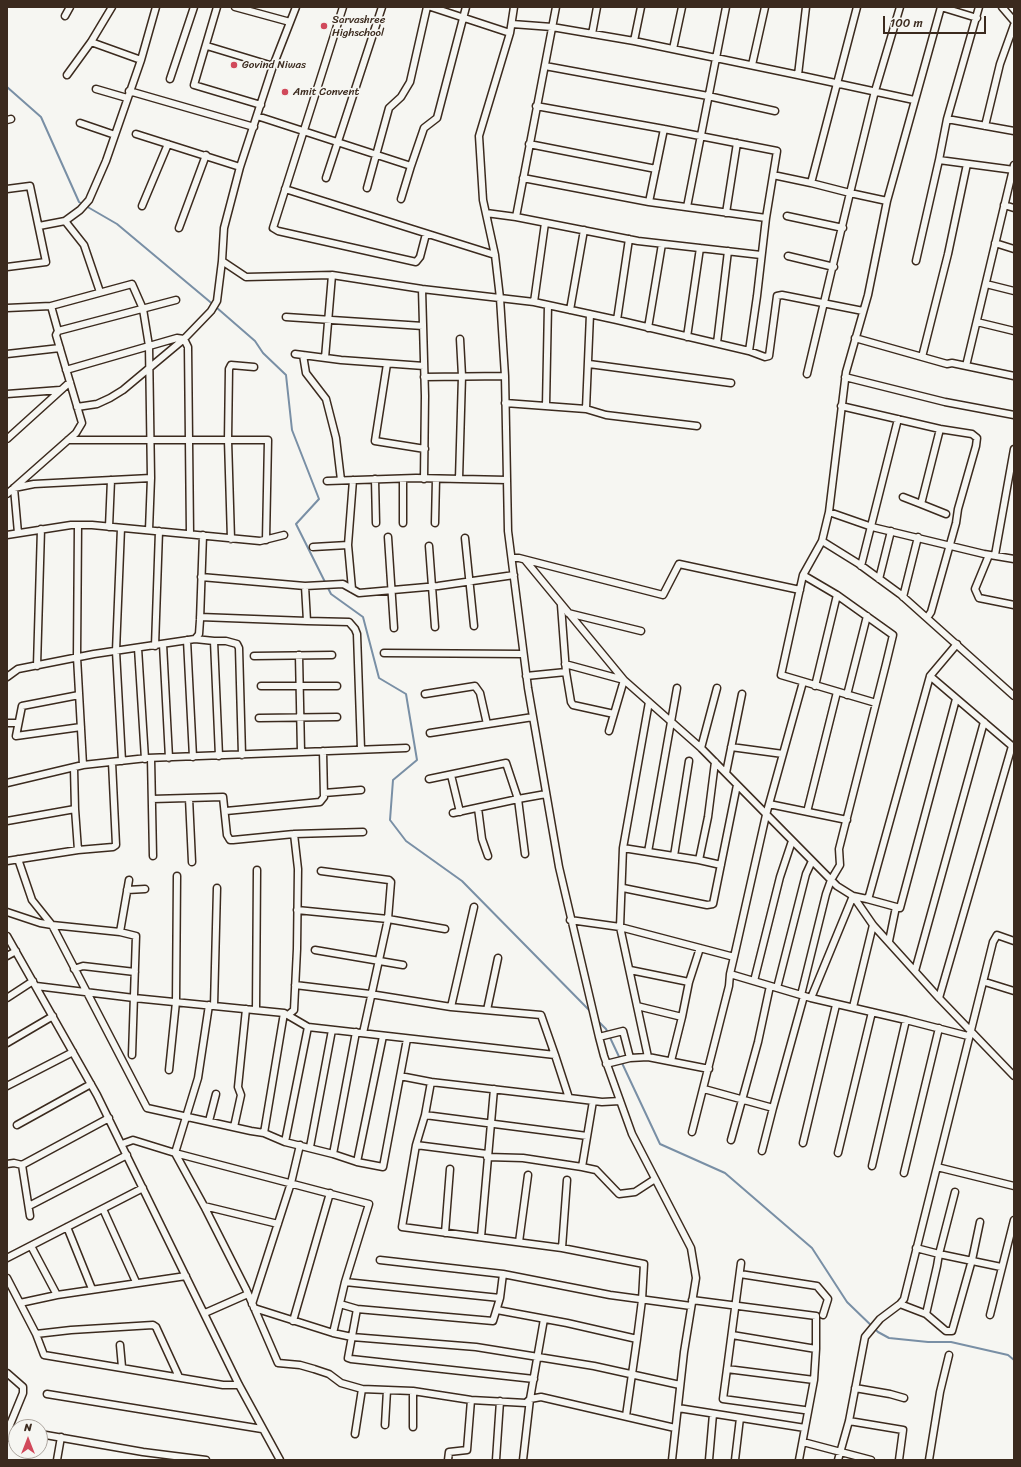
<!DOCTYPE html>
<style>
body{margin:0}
#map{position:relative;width:1021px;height:1467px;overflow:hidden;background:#f6f6f2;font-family:Sriracha,sans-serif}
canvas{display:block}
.frame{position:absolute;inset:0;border:8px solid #3b2a1e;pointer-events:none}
.north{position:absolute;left:8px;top:1419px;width:40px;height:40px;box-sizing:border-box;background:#f6f6f2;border:1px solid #aba49d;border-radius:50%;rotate:0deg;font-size:11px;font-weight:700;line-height:16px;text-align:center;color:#3b2a1e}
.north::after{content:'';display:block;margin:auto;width:14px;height:18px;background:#d1495b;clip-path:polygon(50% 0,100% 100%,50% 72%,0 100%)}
.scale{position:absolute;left:883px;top:16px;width:103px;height:18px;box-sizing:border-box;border:2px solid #3b2a1e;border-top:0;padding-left:5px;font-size:12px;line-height:14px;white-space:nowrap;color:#3b2a1e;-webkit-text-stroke:3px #f6f6f2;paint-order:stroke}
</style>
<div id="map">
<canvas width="1021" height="1467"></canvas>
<div class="frame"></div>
<div class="north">N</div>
<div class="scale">100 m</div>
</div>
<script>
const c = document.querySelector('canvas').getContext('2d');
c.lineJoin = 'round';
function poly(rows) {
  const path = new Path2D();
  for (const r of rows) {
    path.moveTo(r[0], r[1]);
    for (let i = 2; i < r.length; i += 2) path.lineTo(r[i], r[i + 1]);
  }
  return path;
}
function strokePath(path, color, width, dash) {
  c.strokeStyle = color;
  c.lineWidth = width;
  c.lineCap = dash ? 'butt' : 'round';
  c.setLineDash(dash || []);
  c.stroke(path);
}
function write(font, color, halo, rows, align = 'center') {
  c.font = font + ' Sriracha,sans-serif';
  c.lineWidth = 3.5;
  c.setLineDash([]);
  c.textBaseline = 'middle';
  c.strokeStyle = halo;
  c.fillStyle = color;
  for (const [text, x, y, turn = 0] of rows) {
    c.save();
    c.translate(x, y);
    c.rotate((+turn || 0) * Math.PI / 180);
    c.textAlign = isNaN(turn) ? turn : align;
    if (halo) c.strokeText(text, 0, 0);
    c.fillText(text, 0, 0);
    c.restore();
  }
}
strokePath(poly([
 [7,87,41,117,79,202,117,224,209,301,255,341,263,353,286,375,292,430,319,499,296,524,331,594,363,617,379,678,406,694,417,760,393,780,390,820,406,841,462,881,591,1012],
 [596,1019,606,1029,660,1144,725,1173,812,1248,847,1302,878,1332,889,1338,928,1342,951,1342,1008,1355,1014,1360]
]), '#798fa5', 2);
const street = poly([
 [217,7,194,85,261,105],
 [235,7,290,22],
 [296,7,273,66,240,167,224,228,222,261,246,277,332,275,422,289,534,302,617,320,629,239],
 [343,7,273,228,278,231,416,262,420,257,426,234],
 [431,7,510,33],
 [514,7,510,33,479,136,483,200,495,255,500,298,505,376,508,531,528,688,559,867,599,1037,604,1056,632,1134,691,1248,696,1278,684,1352,672,1460],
 [900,7,875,91,850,193,887,201,941,7],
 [941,7,977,18],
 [979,7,947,119,1014,131],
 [1002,7,1014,21],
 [65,16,70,7],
 [512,24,552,27,634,41,798,75,806,7],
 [592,34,597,7],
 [634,41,641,7],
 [91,42,141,60],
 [207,46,273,66],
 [673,49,682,7],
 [752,65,765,7],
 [545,66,708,96,775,111],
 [67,75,91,42,112,7],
 [798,75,914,100],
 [170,79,194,7],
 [96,89,127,98],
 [129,91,254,127],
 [257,116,411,166,424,128,437,118,466,7],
 [7,120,11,119],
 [80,123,115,135],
 [985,126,1000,64,1014,25],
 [136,134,240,167],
 [529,144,656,169],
 [939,160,947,119],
 [773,175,811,183],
 [326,178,382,7],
 [523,178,649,202,664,129,536,106],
 [367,188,389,108,401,97,410,82,427,7],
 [7,189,30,186,46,262,7,267],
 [285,189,495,255],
 [401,199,411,166],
 [649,202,766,218],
 [1004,205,1014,208],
 [142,206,168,144],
 [687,207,726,7],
 [486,213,516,217,556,7],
 [726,213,737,143],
 [787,216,843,228],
 [516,217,638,241,761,255],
 [65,221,84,245,100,292],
 [39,226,65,221,80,210,89,200,106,161,141,60,156,7],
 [179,228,206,155],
 [995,243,1014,249],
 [788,256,834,267],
 [916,261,939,160,1014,170],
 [986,284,1014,291],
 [422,289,425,396,424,479],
 [534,302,545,223],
 [51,306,58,331],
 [7,308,51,306,132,284,143,309,149,346,151,478,34,484,14,488,18,533],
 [570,310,584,230],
 [286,317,423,326],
 [617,320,749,351,757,296,766,218,777,151,664,129],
 [977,322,1014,331],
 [648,328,662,244],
 [687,337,700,248],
 [855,338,947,364,952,363,1014,376],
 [717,343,728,251],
 [749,351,765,357,769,356,777,296,782,295,863,311],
 [7,354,60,348],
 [295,354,341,360,424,366],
 [303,355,306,373,326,399,336,438,341,480],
 [922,357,948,254,967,164],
 [325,358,332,275],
 [387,364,375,441,425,449],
 [589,364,731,383],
 [966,366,1014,165],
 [66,370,177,338,184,339,188,347,190,534],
 [807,374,850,193,811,183,857,7],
 [424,377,505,376],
 [845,377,945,402,1014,415],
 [7,394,60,390],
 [505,403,586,409,590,314],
 [546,406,548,305],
 [841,406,940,429,972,434,977,438,976,446,958,509,956,523,931,612,927,618],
 [77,407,97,404,110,398,123,390,184,339,211,311,217,301,222,261],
 [586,409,606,415,697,426],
 [940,429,921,504,946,514],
 [7,439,70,382],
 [68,440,268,440,266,540],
 [375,479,376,523],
 [403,479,403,523],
 [459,479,462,376,460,339],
 [327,481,416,478,507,480],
 [7,494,76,433,82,423,56,335,58,331,176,300],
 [903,497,921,504],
 [829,512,872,527,984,554,1014,559],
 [435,523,436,479],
 [78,525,77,657,83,765],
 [109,527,111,480],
 [121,528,116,651,122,761],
 [149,530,151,478],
 [7,535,71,525,92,525,260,541,284,535],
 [388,537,394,628],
 [465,538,474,626],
 [231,539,228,440,229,369,231,365,254,367],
 [822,541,859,564,900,594,1014,696],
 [429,546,435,627],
 [313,547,348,545],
 [989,555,975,589,979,598,1014,605],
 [995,555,1014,449],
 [512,558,519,558,663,595,679,564,800,590],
 [525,560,624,680,609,731],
 [861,566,898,419],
 [803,575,822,541,829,512,846,372,868,295,887,201],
 [201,577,305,586,343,584,359,593,438,586,514,575],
 [879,579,891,531],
 [352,589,348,545,353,480],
 [903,597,918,537],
 [568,613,641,631],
 [200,617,307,621,305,586],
 [307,621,349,622,355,629,357,634,361,749],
 [195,639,214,641,219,756],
 [187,640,193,757],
 [214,641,226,641,237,644,239,648,242,755],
 [163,644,169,758],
 [155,646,159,531],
 [138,648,145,759],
 [384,653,523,654],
 [299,655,301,752],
 [254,656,332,655],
 [565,664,624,680,701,748,837,886,853,896,867,899,869,896,930,676,957,644],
 [37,666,41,529],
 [566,672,571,702,573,705,614,714],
 [526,676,566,672,561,605],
 [930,676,1012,746,939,998],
 [7,677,18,669,94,654,195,639,199,634,200,620,203,535],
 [261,686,337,686],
 [815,686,837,595],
 [425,694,475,686,480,693,487,724],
 [79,695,22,706,16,736,81,727],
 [847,695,867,616],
 [259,718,337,717],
 [7,723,18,723],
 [430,733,533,717],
 [731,747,783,754],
 [701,748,717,688],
 [151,758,153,856],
 [726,773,742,694],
 [451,775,460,812],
 [429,779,506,763,518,799,546,794],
 [7,783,83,765,147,758,406,748],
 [324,793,361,790],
 [189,798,192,862],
 [152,799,223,797,227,835,230,840,233,840,294,834,363,832],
 [769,804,847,820],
 [478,808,482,839,488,856],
 [226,811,320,802,324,797,323,751],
 [807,812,837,692],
 [453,813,518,799,525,854],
 [7,821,75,809,74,768],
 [623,848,699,860,708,817,715,762],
 [78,850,113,847,116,845,112,762],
 [648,852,677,688],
 [674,856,689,761],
 [18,859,32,900,52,925,120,932,136,936,132,1055],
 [699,860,721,865],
 [7,861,78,850,75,809],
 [321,871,389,880,391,882,388,919,363,1033],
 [623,888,707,905,713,904,737,785],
 [127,890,145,889],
 [867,899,900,908,956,699],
 [297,910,388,919,445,929],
 [7,912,40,923,52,925,147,1108,251,1131,264,1133,285,1142,333,1154,357,1162,383,1167,407,1039],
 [570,920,620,927,734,957,730,974,811,998,906,1020,968,1036],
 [120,932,129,880],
 [7,936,97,1095,239,1385,280,1460],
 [889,941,896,907],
 [315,950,403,965],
 [7,956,16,951],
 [734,957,766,815,803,682],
 [74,969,83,966,135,972],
 [630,970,689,982,682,1017,637,1006],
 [915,971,984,722],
 [754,981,780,877,792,841],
 [689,982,700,948],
 [985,982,1014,991],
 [295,985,370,994,451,1007,541,1015,555,1055],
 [36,986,134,998,284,1013,308,1027,555,1055,569,1098,602,1102,620,1101],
 [777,988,806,874,812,861],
 [801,995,826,894,831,880,840,865,839,849,886,664,893,635,837,595,803,575,781,675,876,703],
 [7,998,33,981],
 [811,998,853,896,873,925,939,998,1014,1076],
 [214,1006,217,888],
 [451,1007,474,907],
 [853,1007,873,925],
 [256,1010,257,870],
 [487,1010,498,958],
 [288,1015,294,1010,297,949,298,869,294,834],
 [599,1037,623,1031,630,1058,648,1057,709,1069],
 [7,1043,53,1016],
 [648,1057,620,927,623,848,649,702],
 [671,1061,682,1017],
 [606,1064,630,1058],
 [169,1070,176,1002,177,876],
 [400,1076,431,1082],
 [7,1086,73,1052],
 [704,1089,773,1108,762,1151],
 [773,1108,804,996],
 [425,1115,587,1136],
 [209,1121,216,1094],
 [17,1125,91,1084],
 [234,1127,241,1095,238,1087,246,1009],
 [692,1132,729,986,730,974],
 [264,1133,284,1013],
 [731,1140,758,1042,770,986],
 [285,1142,308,1027],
 [803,1143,836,1005],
 [122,1144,133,1140,175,1153,198,1078,209,1005],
 [416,1145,487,1154],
 [310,1147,332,1030],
 [175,1153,204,1206,246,1289,278,1363,300,1365,314,1369,329,1374,341,1383,362,1389,355,1434],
 [175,1153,369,1204,345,1282,333,1333],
 [838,1153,872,1012],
 [333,1154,356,1032],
 [487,1157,523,1158,582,1167,593,1101],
 [357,1162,383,1036],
 [7,1164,14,1163,22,1165],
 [872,1166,906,1020],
 [582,1167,596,1170,619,1194,635,1192,655,1179],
 [937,1167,1014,1186],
 [904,1173,939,1028],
 [955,1192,939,1254,1001,1267],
 [29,1206,127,1155],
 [204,1206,278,1224],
 [103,1209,136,1282],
 [30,1216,22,1165,109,1118],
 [67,1227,92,1289],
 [445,1233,450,1169],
 [481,1237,494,1089],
 [519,1242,528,1175],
 [562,1248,567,1180],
 [916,1248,939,1254,937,1266,926,1314],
 [7,1258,143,1188],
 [380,1260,503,1274,610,1295,691,1306],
 [741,1263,727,1369,814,1380],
 [740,1274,817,1286,828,1299,823,1315],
 [7,1278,36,1334,71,1330,153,1325,156,1327,179,1377],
 [345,1282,500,1298,503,1274],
 [57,1295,186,1276],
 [692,1300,816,1316,816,1349,814,1380,799,1460],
 [20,1303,57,1295,31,1246],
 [252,1304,291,1183,300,1145],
 [340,1304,357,1309,493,1321,500,1298],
 [900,1304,926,1314,946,1331,952,1331,972,1260,980,1222],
 [254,1308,333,1333,352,1337,476,1347,594,1366,680,1385],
 [357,1309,348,1358,351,1359,534,1379],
 [497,1310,567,1323,637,1339,642,1300,644,1264,562,1248,402,1227,416,1145,425,1115,431,1082,569,1098],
 [205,1313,248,1294],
 [990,1315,1014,1220],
 [293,1321,330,1193],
 [36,1334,44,1355,223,1385,239,1385],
 [732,1335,816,1349],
 [120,1345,122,1367],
 [727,1369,723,1399,804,1410],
 [7,1373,23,1387,23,1393,7,1432],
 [855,1388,890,1394,904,1398],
 [362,1389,413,1391,471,1400,526,1403,530,1399,544,1319],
 [47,1394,262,1429],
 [678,1408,805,1428],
 [626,1416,637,1339],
 [849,1421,903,1430,899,1460],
 [385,1425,387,1390],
 [413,1427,413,1391],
 [40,1434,143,1452,206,1460],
 [7,1436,16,1441],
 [803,1442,871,1460],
 [57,1460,61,1437],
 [448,1460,449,1452,467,1450,471,1400],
 [496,1460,500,1401],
 [523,1460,530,1399,541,1397,675,1428],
 [709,1460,713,1414],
 [735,1460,740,1418],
 [838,1460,849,1421,865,1337,880,1319,900,1304,904,1299,993,942,997,935,1014,941],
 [929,1460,940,1392,949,1355]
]);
strokePath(street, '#3b2a1e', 9);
strokePath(street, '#f6f6f2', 6);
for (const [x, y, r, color] of [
 [324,26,4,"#d1495b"],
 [234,65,4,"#d1495b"],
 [285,92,4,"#d1495b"]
]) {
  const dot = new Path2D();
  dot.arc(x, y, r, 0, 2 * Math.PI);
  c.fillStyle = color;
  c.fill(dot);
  strokePath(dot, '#f6f6f2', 1.5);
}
write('11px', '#3b2a1e', '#f6f6f2', [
 ["Sarvashree",332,20],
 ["Highschool",332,33],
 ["Govind Niwas",242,65],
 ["Amit Convent",293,92]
], 'left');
</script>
